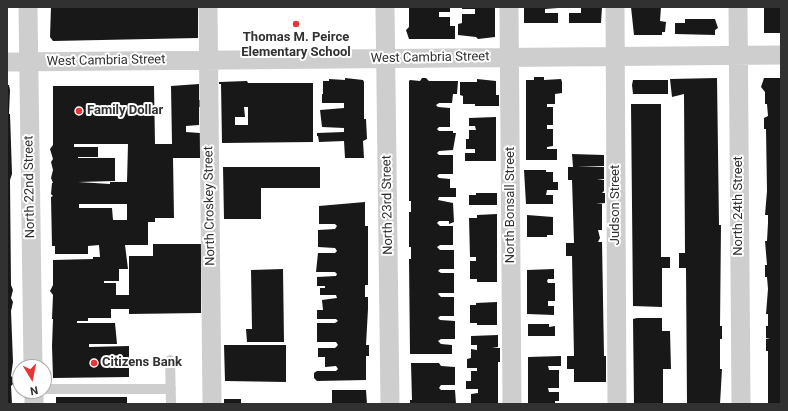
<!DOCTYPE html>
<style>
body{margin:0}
#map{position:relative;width:788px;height:411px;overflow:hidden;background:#fff;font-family:Roboto,sans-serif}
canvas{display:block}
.frame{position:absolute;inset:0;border:8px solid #313131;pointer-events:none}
.north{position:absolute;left:12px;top:359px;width:40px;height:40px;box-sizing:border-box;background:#fff;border:1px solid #adadad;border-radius:50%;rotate:170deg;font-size:11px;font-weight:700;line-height:16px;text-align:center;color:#313131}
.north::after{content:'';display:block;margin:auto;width:14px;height:18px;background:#e63537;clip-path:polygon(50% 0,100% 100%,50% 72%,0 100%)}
</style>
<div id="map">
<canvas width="788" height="411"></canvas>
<div class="frame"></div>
<div class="north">N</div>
</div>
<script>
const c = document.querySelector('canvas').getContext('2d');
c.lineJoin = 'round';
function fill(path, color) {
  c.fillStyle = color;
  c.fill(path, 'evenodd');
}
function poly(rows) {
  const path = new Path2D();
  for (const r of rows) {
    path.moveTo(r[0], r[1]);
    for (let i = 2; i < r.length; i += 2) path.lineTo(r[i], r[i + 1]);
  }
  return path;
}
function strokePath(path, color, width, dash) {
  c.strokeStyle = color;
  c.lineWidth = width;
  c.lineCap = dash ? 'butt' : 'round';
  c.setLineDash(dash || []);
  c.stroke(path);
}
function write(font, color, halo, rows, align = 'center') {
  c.font = font + ' Roboto,sans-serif';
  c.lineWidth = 4;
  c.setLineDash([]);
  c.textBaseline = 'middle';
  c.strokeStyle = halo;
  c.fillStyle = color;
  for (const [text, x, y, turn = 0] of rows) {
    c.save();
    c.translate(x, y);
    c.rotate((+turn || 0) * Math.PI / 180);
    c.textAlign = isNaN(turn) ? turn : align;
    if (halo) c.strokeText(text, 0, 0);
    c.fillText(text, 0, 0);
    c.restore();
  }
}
fill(poly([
 [51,7,198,7,198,38,53,41,50,37],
 [409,7,450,7,450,12,439,12,439,17,450,17,450,26,455,26,455,39,409,39,406,30,409,27],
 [462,7,495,7,495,37,478,39,476,37,458,35,458,24,462,23,462,14,475,14,475,9,462,9],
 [524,7,558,7,558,8,545,9,545,13,558,13,558,23,524,23],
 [578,7,602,7,601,23,569,23,569,13,581,13,581,8],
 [631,7,661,7,660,21,666,22,665,32,662,32,662,35,634,35],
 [764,7,781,7,781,33,764,33],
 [685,19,715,19,718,28,715,30,715,35,675,34,675,23,685,23],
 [534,77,544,77,544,80,561,79,562,82,562,93,555,94,555,104,547,104,547,107,553,107,553,125,547,125,547,129,553,129,553,146,547,147,547,149,557,149,557,160,526,160,526,80,534,80],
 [345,78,363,80,364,82,364,119,366,119,367,139,363,141,364,158,345,158,344,141,319,142,318,136,317,136,317,133,344,132,344,128,322,127,320,110,344,108,344,103,322,103,322,94,323,94,323,81,329,81,329,79,345,80],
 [422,78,426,78,429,81,458,81,457,94,453,94,452,103,439,103,436,105,438,107,450,108,450,127,439,127,437,129,439,131,453,131,453,133,456,133,453,150,439,151,437,153,439,155,453,155,453,174,439,174,437,176,439,178,450,179,450,188,456,188,456,197,439,197,438,200,453,203,454,222,449,224,449,221,439,221,437,223,440,226,453,226,453,245,440,245,437,247,440,250,454,250,454,269,440,269,438,271,441,273,454,273,454,293,439,293,438,294,441,297,454,297,454,316,440,316,438,318,440,320,455,321,455,339,441,339,438,341,441,344,452,345,452,354,410,354,409,259,411,259,411,247,409,247,409,212,411,212,411,201,409,201,409,81,410,80,420,81],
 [717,78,719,225,721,225,720,326,722,326,722,339,720,339,720,369,722,369,720,404,687,404,686,268,679,268,679,253,685,253,684,94,672,97,670,79],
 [764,78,781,78,781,404,768,404,768,351,766,351,766,339,770,339,766,338,766,326,768,326,768,314,766,314,768,289,767,277,765,277,765,265,767,265,765,241,767,241,768,223,768,215,765,215,767,191,766,129,764,129,764,118,768,116,767,104,765,104,765,92,761,87],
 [477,79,496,81,496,95,499,95,499,106,475,106,475,104,463,104,463,96,460,95,460,82,477,82],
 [633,80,668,80,668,94,633,94,632,85],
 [247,81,248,83,313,83,313,142,222,143,221,84,219,84,219,82],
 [244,107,248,107,248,125,235,125,235,117,245,117],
 [199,84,199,100,203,100,203,107,199,107,199,125,186,126,186,132,200,133,200,158,173,158,174,218,155,218,155,222,148,222,148,245,125,245,128,269,119,269,119,281,104,281,104,283,116,283,116,295,129,295,129,256,153,256,153,244,201,244,201,313,129,314,129,309,111,309,111,318,88,318,88,321,77,321,77,323,115,323,117,344,89,344,89,347,129,346,129,377,53,378,52,346,53,319,52,319,53,295,50,291,53,285,53,260,93,259,93,257,100,257,99,245,88,246,88,254,55,254,55,246,52,246,51,197,53,196,51,194,52,183,53,183,51,178,53,170,51,162,53,159,50,149,53,145,53,86,154,86,155,144,172,144,171,86],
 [74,144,128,144,127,182,110,182,110,184,78,182,115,181,115,158,78,158,78,157,98,157,98,147,74,147],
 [79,204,127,204,127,220,113,220,112,208,79,208],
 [7,85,9,85,10,90,9,114,10,114,12,174,10,180,11,285,13,290,11,298,13,302,11,311,13,362,11,376,13,378,14,383,11,386,12,404,7,404],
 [631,104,661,104,661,257,670,257,670,268,662,268,662,307,633,306],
 [496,117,496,161,465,161,465,153,475,153,475,149,466,149,466,139,469,139,469,130,476,130,475,126,469,126,469,118],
 [572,154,604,155,604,166,577,167,604,167,604,179,597,179,604,180,604,191,602,193,605,193,605,203,596,204,602,204,602,230,598,230,600,238,598,242,602,242,604,356,606,356,606,382,574,382,574,369,567,369,567,356,574,356,572,256,566,256,566,243,574,243,572,180,568,180,568,167,573,167],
 [223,167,320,167,320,188,261,188,261,219,224,219],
 [524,170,546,170,546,172,553,172,553,182,558,182,558,190,547,190,546,195,553,195,553,204,526,204],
 [476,193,497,193,497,205,469,205,469,195,476,195],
 [365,202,365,226,368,226,368,285,365,285,365,297,368,297,368,309,366,345,369,345,369,356,366,356,366,380,317,381,314,378,314,373,317,371,336,371,338,369,336,366,325,367,325,357,318,357,318,348,335,348,338,345,336,342,317,342,317,323,335,323,338,321,336,319,317,319,317,310,323,310,322,300,337,298,336,295,320,295,320,288,325,288,325,286,317,286,317,277,336,276,337,274,335,272,316,272,318,253,335,253,337,251,335,248,318,247,318,230,335,229,337,226,335,224,319,224,319,206],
 [497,214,497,282,477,282,477,279,470,279,470,261,476,261,476,257,470,257,469,218,477,218,477,215],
 [527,215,553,217,553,235,547,235,547,237,527,237],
 [283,269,284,342,247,342,246,329,252,329,251,270],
 [554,269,554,279,548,279,547,281,548,283,555,283,555,301,548,301,548,306,554,306,554,315,527,314,527,270],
 [497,302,497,325,477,325,477,323,470,323,470,305,476,305,476,303],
 [637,318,662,318,662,331,670,331,671,369,663,369,663,404,634,404,633,319],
 [528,324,549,324,549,327,555,326,555,336,528,336],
 [498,335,498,347,492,348,500,348,500,362,498,362,498,403,471,403,471,394,478,393,478,389,466,389,466,381,471,381,471,371,477,371,477,368,467,368,467,359,471,358,471,349,477,350,477,345,471,345,471,336],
 [224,345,286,345,286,382,225,381],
 [561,356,561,366,548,366,549,370,559,370,559,388,548,388,549,392,559,392,559,401,555,401,555,404,528,404,528,357],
 [411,363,439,363,441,366,455,367,455,385,441,385,439,388,441,390,455,390,456,404,410,404,410,400,412,400],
 [332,390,366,390,367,404,332,404],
 [56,397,127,397,127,404,56,404],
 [224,399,241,399,241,404,224,404]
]), '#181818');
strokePath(poly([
 [170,360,171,404],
 [44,389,171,389]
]), '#cecece', 10);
strokePath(poly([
 [28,7,33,367],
 [208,7,212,404],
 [385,7,390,404],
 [509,7,512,404],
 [615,7,617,404],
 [738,7,741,404],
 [7,62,781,55],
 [34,391,34,404]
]), '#cecece', 19);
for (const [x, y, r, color] of [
 [296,24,4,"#e63537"],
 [79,111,4,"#e63537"],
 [94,363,4,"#e63537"]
]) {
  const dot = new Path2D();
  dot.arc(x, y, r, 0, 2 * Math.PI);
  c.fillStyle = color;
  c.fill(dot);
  strokePath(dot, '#fff', 1.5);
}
write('bold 13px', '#313131', '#fff', [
 ["Thomas M. Peirce",296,38,"center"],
 ["Elementary School",296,53,"center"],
 ["Family Dollar",87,111],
 ["Citizens Bank",102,363]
], 'left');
write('13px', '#313131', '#fff', [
 ["West Cambria Street",430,58,-1],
 ["West Cambria Street",106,61,-1],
 ["North 22nd Street",30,187,-91],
 ["North 23rd Street",388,205,-91],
 ["North Bonsall Street",511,205,-90],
 ["Judson Street",616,205,-90],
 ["North Croskey Street",210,206,-91],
 ["North 24th Street",739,206,-90]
]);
</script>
